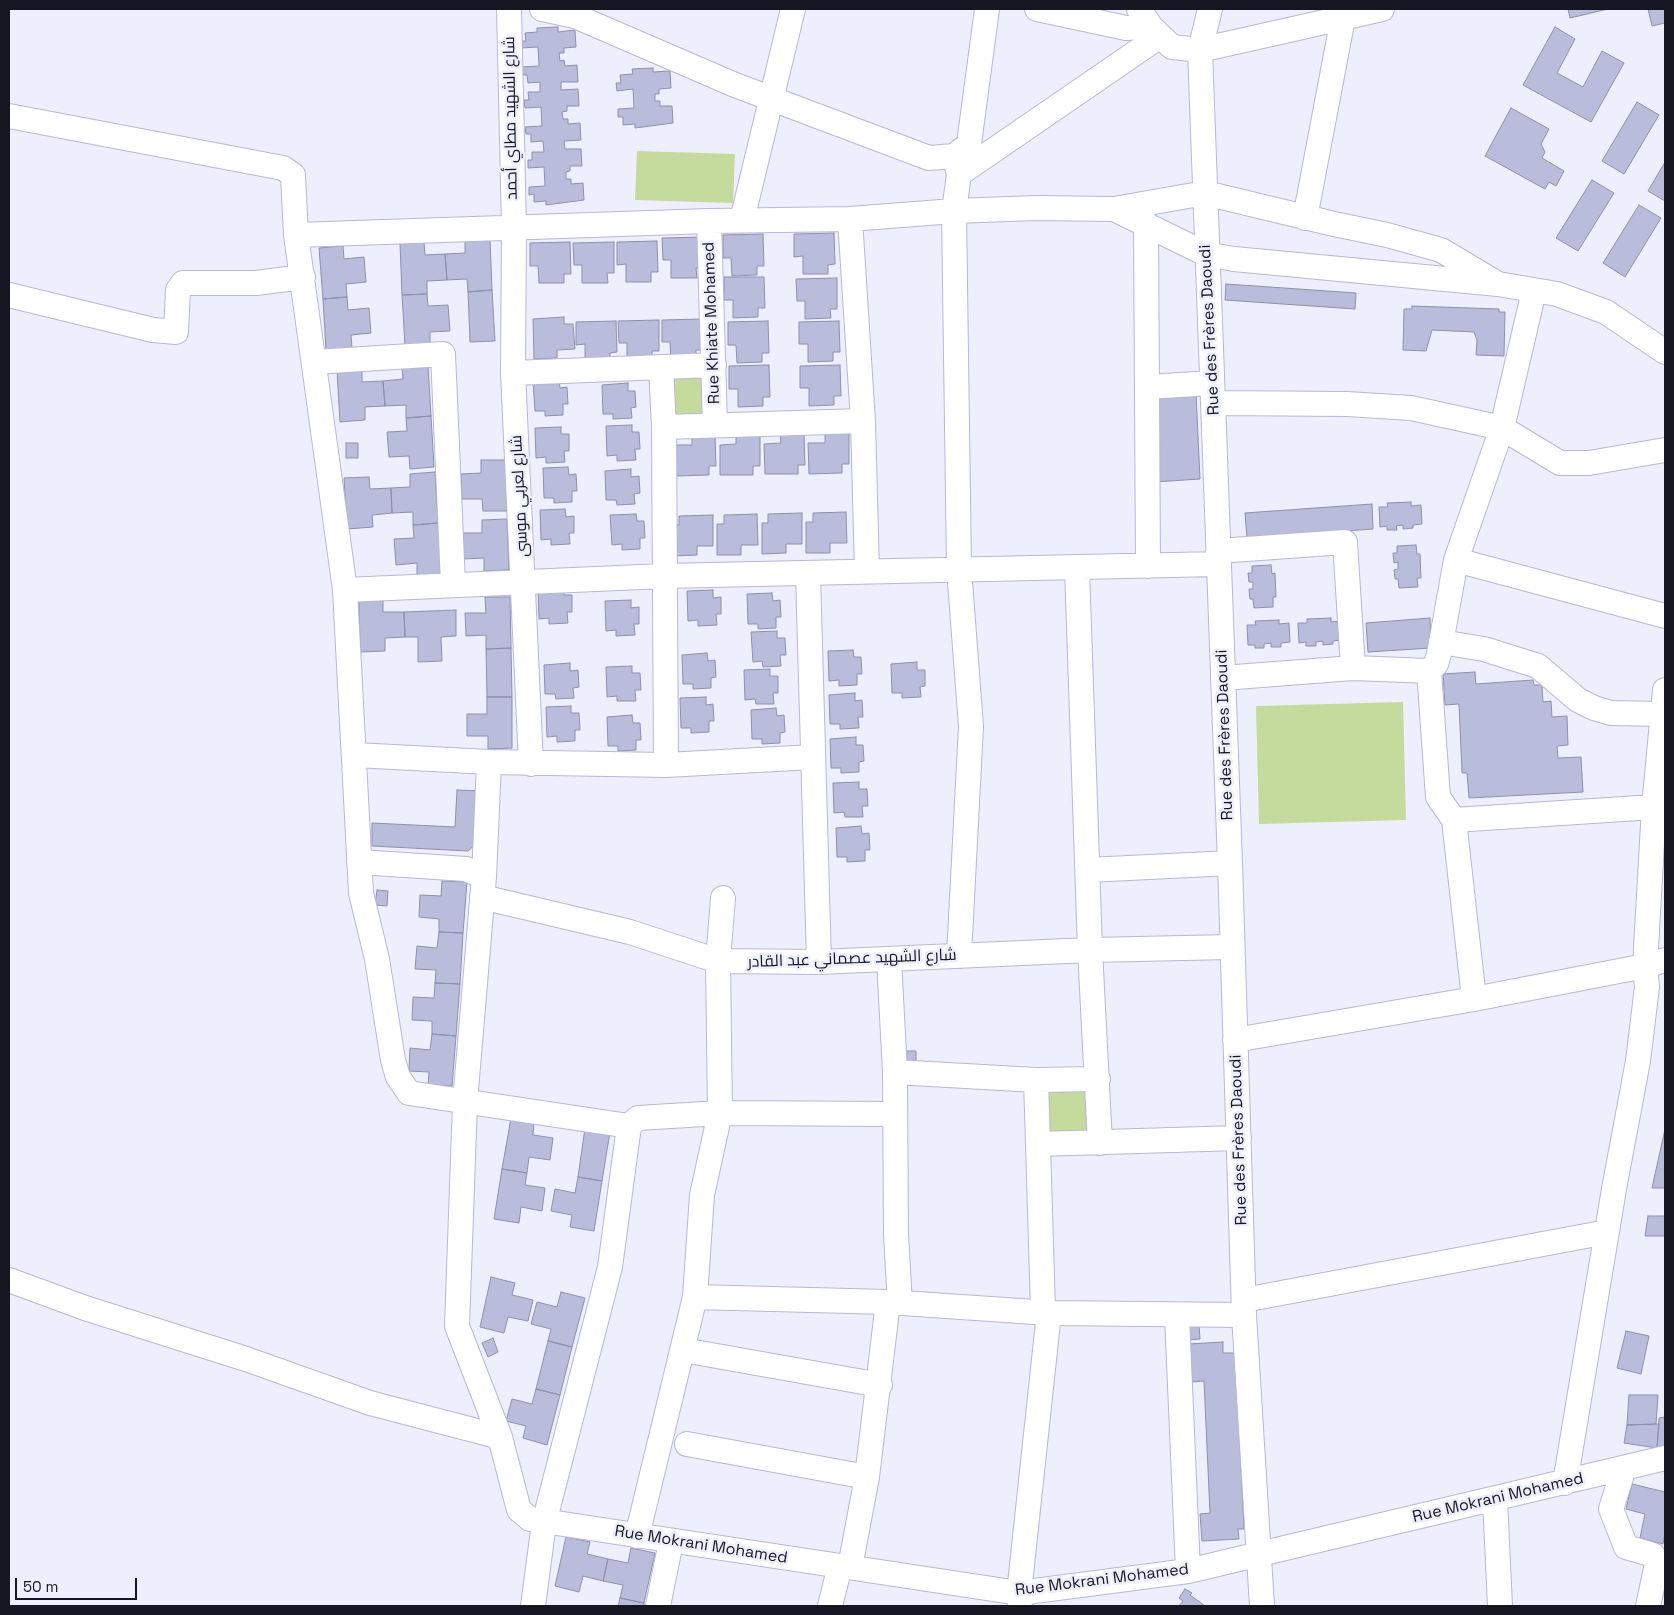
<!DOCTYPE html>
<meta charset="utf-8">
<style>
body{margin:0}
#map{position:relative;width:1674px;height:1615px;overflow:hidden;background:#eeeffc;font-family:"Space Grotesk",sans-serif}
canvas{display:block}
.frame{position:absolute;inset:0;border:10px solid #151621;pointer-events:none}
.scale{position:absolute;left:15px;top:1578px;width:122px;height:22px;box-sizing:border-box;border:2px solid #151621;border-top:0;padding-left:6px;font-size:15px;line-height:18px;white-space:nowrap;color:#151621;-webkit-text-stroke:4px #eeeffc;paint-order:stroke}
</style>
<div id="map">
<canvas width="1674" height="1615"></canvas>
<div class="frame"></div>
<div class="scale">50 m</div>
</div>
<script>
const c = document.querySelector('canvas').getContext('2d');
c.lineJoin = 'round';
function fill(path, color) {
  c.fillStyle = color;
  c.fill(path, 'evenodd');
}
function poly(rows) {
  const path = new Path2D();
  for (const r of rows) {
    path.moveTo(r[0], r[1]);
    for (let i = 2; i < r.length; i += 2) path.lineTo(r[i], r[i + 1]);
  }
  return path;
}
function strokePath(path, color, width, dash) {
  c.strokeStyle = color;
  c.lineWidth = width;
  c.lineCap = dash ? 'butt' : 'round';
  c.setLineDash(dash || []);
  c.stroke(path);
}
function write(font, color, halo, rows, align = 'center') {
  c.font = font + ' "Space Grotesk",Cairo,sans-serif';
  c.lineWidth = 5;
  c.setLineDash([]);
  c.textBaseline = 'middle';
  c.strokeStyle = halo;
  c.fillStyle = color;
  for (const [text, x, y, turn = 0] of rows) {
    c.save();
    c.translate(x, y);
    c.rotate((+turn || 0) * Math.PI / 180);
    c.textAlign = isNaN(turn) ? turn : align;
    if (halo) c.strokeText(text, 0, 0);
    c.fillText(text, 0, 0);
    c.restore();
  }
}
fill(poly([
 [637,151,735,154,733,203,635,200],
 [702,374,704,416,673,417,671,375],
 [1403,702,1406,820,1259,824,1256,706],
 [1092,1087,1094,1132,1048,1134,1046,1089]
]), '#c5db9e');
const building = poly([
 [1568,9,1608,9,1570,18,1568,9],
 [1648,9,1665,9,1665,23,1652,26,1648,9],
 [558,27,558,32,575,30,576,47,564,48,564,53,559,53,560,61,564,60,565,66,577,65,578,82,561,82,561,90,578,89,579,106,567,106,567,111,562,112,563,119,568,119,568,124,580,123,581,140,564,141,565,149,581,149,582,166,570,166,570,171,566,172,566,179,571,179,571,184,583,183,584,200,546,205,546,201,534,202,534,194,529,195,529,187,545,186,544,167,528,168,528,160,532,160,532,152,544,152,543,141,531,142,531,134,526,134,525,127,542,126,541,107,525,108,524,100,529,100,528,92,540,92,540,82,528,83,527,75,523,75,522,67,539,66,538,47,521,48,521,41,526,41,525,33,537,32,537,28,558,27],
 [1555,27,1575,39,1557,73,1583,87,1602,51,1624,63,1591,122,1523,85,1555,27],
 [653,68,653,72,670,71,671,88,659,89,659,94,655,94,655,101,660,101,660,106,672,106,673,123,635,128,635,124,623,125,623,117,618,117,618,109,634,108,633,89,617,91,616,83,621,83,620,75,633,74,632,69,653,68],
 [1637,102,1659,115,1624,174,1602,161,1637,102],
 [1511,108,1549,129,1541,144,1545,152,1542,158,1564,171,1556,186,1549,182,1545,189,1485,156,1511,108],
 [1665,162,1665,201,1648,191,1665,162],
 [1592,180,1614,193,1578,251,1556,238,1592,180],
 [1639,205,1661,218,1625,277,1603,263,1639,205],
 [834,233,835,264,828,265,828,274,803,274,803,256,794,257,794,234,834,233],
 [763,234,764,266,757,266,757,275,732,276,731,258,723,258,723,235,763,234],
 [703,237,703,268,696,268,697,278,671,278,671,260,663,260,662,238,703,237],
 [490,239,492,290,468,292,467,279,447,280,445,254,465,253,465,240,490,239],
 [657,241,658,272,651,272,651,282,626,282,626,264,617,265,617,242,657,241],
 [424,242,425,255,445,254,447,280,427,281,427,294,402,295,400,244,424,242],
 [570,242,571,274,564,274,564,283,539,283,538,266,530,266,530,243,570,242],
 [614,242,614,273,607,273,608,283,582,283,582,265,574,265,573,243,614,242],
 [343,246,344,259,364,257,366,282,346,284,347,297,323,299,319,248,343,246],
 [724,277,764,277,765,308,758,308,758,317,733,318,733,300,724,300,724,277],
 [837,278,837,309,830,309,831,318,805,319,805,301,797,301,796,279,837,278],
 [1226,284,1356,293,1355,309,1225,300,1226,284],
 [492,290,495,341,470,342,468,292,492,290],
 [427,294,428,306,448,305,450,331,430,332,430,345,405,346,402,295,427,294],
 [347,297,348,310,369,308,371,333,351,335,352,348,326,350,323,299,347,297],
 [1412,306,1499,309,1499,312,1505,312,1504,356,1476,355,1477,340,1474,332,1432,330,1426,351,1403,350,1404,309,1412,309,1412,306],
 [564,317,564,324,573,324,575,349,557,350,557,358,534,359,533,319,564,317],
 [702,319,703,350,696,350,696,359,671,360,670,342,662,342,662,320,702,319],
 [659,320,659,351,652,351,652,360,627,361,627,343,619,343,618,321,659,320],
 [616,321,617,352,610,353,610,362,585,362,585,344,576,345,576,322,616,321],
 [768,321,769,353,762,353,762,362,737,363,736,345,728,345,728,322,768,321],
 [839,321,840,352,833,352,833,361,808,362,808,344,799,344,799,322,839,321],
 [428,365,431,416,406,418,406,405,385,406,383,381,403,379,402,367,428,365],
 [769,365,770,397,763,397,763,406,738,407,738,389,729,389,729,366,769,365],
 [840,365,841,396,834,396,834,405,809,406,809,388,800,388,800,366,840,365],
 [362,369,362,382,383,381,385,406,365,407,365,420,340,422,337,371,362,369],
 [559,380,560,388,567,387,568,404,563,404,563,415,545,416,545,411,535,411,533,381,559,380],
 [628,383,628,391,635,391,636,407,631,408,632,418,613,419,613,414,603,414,602,385,628,383],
 [1196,393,1200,479,1154,482,1150,395,1196,393],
 [431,416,434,467,410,469,409,456,389,457,387,432,407,431,406,418,431,416],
 [632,425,632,432,639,432,640,449,635,449,636,460,617,461,617,455,607,456,606,426,632,425],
 [561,427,561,434,569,434,569,451,564,451,565,462,546,463,546,457,536,458,535,428,561,427],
 [825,433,849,433,849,464,842,464,842,473,809,474,808,443,825,443,825,433],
 [780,434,804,434,805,465,798,465,798,474,765,474,764,444,781,443,780,434],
 [692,435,715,435,716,466,709,466,709,475,676,476,675,445,692,445,692,435],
 [736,435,760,435,760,466,753,466,753,475,720,475,720,445,736,444,736,435],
 [346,443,358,443,358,458,346,458,346,443],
 [481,460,506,460,507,511,483,511,482,499,462,499,461,474,481,473,481,460],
 [568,467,569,475,576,474,577,491,572,491,572,502,554,503,554,498,544,498,543,468,568,467],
 [631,469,631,477,639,476,640,493,634,494,635,504,617,505,616,500,606,500,605,471,631,469],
 [435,472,438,523,413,525,413,512,392,513,391,488,410,487,410,474,435,472],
 [369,477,370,489,391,488,392,513,372,515,373,527,347,529,344,478,369,477],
 [1411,502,1411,506,1421,505,1422,524,1413,525,1413,528,1403,529,1403,525,1396,526,1397,530,1387,530,1387,526,1380,527,1379,507,1388,507,1387,503,1411,502],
 [1372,504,1373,529,1247,538,1245,513,1372,504],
 [565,509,566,517,574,516,574,533,569,533,570,544,551,545,551,539,541,540,540,510,565,509],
 [846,512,847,543,830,543,830,553,806,553,806,522,813,522,813,513,846,512],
 [802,513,802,544,786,544,786,553,762,554,762,523,768,523,768,514,802,513],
 [636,514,637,521,644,521,645,538,640,538,640,549,622,550,622,544,612,545,610,515,636,514],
 [757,514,758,545,741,545,741,555,717,555,717,524,724,524,724,515,757,514],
 [713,515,713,546,697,546,697,555,673,556,673,525,679,525,679,516,713,515],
 [507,519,509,570,484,571,484,558,463,559,462,533,482,533,482,520,507,519],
 [438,523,441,574,417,576,417,563,396,565,394,539,414,538,413,525,438,523],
 [1416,545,1417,554,1420,554,1421,578,1417,578,1418,587,1399,588,1398,579,1395,579,1394,570,1398,569,1398,562,1394,563,1393,553,1397,553,1397,546,1416,545],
 [1271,565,1272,574,1275,573,1276,597,1273,597,1273,607,1254,608,1253,599,1250,599,1249,589,1253,589,1253,582,1249,582,1248,573,1252,573,1252,566,1271,565],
 [564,588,564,595,572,595,572,612,567,612,568,623,549,624,549,618,539,619,538,589,564,588],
 [713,590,713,598,721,597,721,614,716,614,717,625,698,626,698,620,688,621,687,591,713,590],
 [772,593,773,601,780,600,781,617,776,617,776,628,758,629,758,624,748,624,747,594,772,593],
 [485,597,510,597,511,648,486,649,486,635,466,636,465,613,486,613,485,597],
 [383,600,383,612,404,612,405,637,385,638,385,651,360,652,359,601,383,600],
 [631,600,631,608,639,607,639,624,634,624,635,635,616,636,616,630,606,631,605,601,631,600],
 [456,610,456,636,441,637,442,661,418,662,418,637,405,637,404,612,456,610],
 [1331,618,1331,622,1341,621,1342,640,1333,641,1333,644,1323,645,1323,641,1316,642,1316,646,1306,646,1306,642,1299,643,1298,623,1307,623,1307,619,1331,618],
 [1430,618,1431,648,1368,652,1366,623,1430,618],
 [1279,620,1279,624,1289,623,1290,642,1281,643,1281,647,1271,647,1271,643,1264,644,1264,648,1255,648,1255,645,1248,645,1247,625,1256,625,1255,621,1279,620],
 [777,631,777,638,785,638,786,655,780,655,781,666,763,667,762,661,753,662,751,632,777,631],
 [511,648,512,697,487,697,486,649,511,648],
 [853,650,854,657,861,657,862,674,857,674,857,685,839,686,839,680,829,681,828,651,853,650],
 [707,653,708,661,715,660,716,677,711,678,711,688,693,689,693,684,683,684,682,655,707,653],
 [917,662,917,670,925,670,925,686,920,687,921,697,902,698,902,693,892,693,891,664,917,662],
 [570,663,570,671,578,670,579,687,573,688,574,698,556,699,555,694,545,694,544,665,570,663],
 [632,666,632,673,640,673,641,690,635,690,636,701,617,701,617,696,607,697,606,667,632,666],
 [770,669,770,676,778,676,778,693,773,693,774,704,756,704,755,699,745,700,744,670,770,669],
 [1475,672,1476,684,1533,680,1534,685,1542,685,1543,702,1551,701,1552,717,1567,716,1568,745,1557,746,1558,758,1581,757,1583,792,1469,798,1467,773,1462,773,1459,704,1445,705,1443,674,1475,672],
 [855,693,855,701,862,700,863,717,858,717,859,728,840,729,840,724,830,724,829,695,855,693],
 [487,697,512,697,512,748,488,749,488,736,467,736,467,714,487,714,487,697],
 [706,697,706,705,713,704,714,721,709,721,709,732,691,733,691,728,681,728,680,698,706,697],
 [571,706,571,713,579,713,580,730,575,730,575,741,557,742,557,736,547,737,546,707,571,706],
 [776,708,777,716,784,715,785,732,780,733,780,743,762,744,762,739,752,739,751,710,776,708],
 [632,715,633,723,640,723,641,740,636,740,636,750,618,751,618,746,608,746,607,717,632,715],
 [856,737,856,745,863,745,864,761,859,762,859,772,841,773,841,768,831,768,830,739,856,737],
 [859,782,859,789,867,789,868,806,862,806,863,817,845,817,844,812,834,813,833,783,859,782],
 [457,790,481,791,478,842,468,851,372,846,372,823,455,827,457,790],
 [861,826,862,834,869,833,870,850,865,850,865,861,847,862,847,857,837,857,836,828,861,826],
 [442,881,467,882,463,933,439,932,439,919,419,917,420,895,441,896,442,881],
 [377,890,388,891,387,906,375,905,377,890],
 [439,932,463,933,460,984,435,983,436,970,415,969,417,946,437,948,439,932],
 [435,983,460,984,456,1036,432,1034,432,1021,412,1020,413,997,434,998,435,983],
 [432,1034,456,1036,452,1086,428,1085,429,1072,409,1071,410,1048,430,1050,432,1034],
 [905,1051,916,1051,916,1066,904,1066,905,1051],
 [511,1118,534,1122,533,1135,553,1138,550,1160,529,1157,527,1173,502,1169,511,1118],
 [585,1128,610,1132,602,1181,578,1177,585,1128],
 [1665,1129,1665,1188,1652,1188,1665,1129],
 [502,1169,527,1173,525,1185,545,1188,542,1211,521,1207,519,1223,494,1219,502,1169],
 [578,1177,602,1181,594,1231,570,1227,572,1215,551,1211,555,1189,575,1193,578,1177],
 [1648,1216,1665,1216,1665,1236,1645,1236,1648,1216],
 [491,1277,515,1283,512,1295,533,1300,528,1321,508,1317,504,1333,480,1327,491,1277],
 [561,1292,585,1298,572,1347,548,1341,551,1329,531,1324,537,1302,557,1307,561,1292],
 [1199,1324,1200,1339,1188,1340,1187,1325,1199,1324],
 [1626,1331,1649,1336,1641,1374,1617,1368,1626,1331],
 [493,1338,498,1352,488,1357,482,1343,493,1338],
 [548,1341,572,1347,560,1395,536,1389,548,1341],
 [1223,1342,1223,1353,1236,1353,1244,1529,1238,1529,1239,1539,1202,1541,1200,1514,1210,1513,1204,1381,1190,1382,1188,1344,1223,1342],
 [536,1389,560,1395,547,1445,523,1438,526,1426,506,1421,512,1399,532,1404,536,1389],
 [1629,1395,1658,1395,1656,1424,1627,1425,1629,1395],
 [1665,1417,1665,1448,1657,1448,1659,1418,1665,1417],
 [1659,1424,1657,1448,1624,1443,1627,1425,1659,1424],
 [1632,1484,1665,1492,1665,1533,1663,1544,1640,1538,1645,1514,1626,1509,1632,1484],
 [566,1537,590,1542,587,1554,608,1559,603,1581,583,1576,579,1592,555,1586,566,1537],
 [631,1548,655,1553,644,1603,620,1598,623,1585,603,1581,608,1559,628,1563,631,1548],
 [1185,1589,1192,1593,1190,1595,1205,1606,1179,1606,1183,1601,1179,1598,1185,1589],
 [620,1598,644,1603,644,1606,618,1606,620,1598]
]);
fill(building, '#babcdc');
strokePath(building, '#8d8fad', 1);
const minor = poly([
 [509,9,514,228,513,373,531,764],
 [542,9,575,16,735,85,929,158,954,156,969,144,987,9],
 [1037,9,1126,28,1151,27],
 [1139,9,1151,27,1172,47,1200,50,1210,9],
 [9,116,283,168,293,175,296,235],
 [954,156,959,174,954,211,959,569,971,726,959,956],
 [959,174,1160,36],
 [1114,209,1206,254,1234,259,1498,284,1557,294,1606,312,1665,352],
 [1139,212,1146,224,1148,566],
 [1305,218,1343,18],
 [850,219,863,421,867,571],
 [742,220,793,9],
 [709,221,715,425],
 [9,295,153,330,176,332,178,290,183,283,256,283,303,277],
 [315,362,443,354,453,584],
 [661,368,664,427,666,765],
 [513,373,714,365],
 [1147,387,1212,383],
 [1214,403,1347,404,1411,408,1502,428,1560,463,1589,463,1665,450],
 [664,427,863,421],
 [1218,551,1345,542,1353,668],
 [1456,560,1665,616],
 [1077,568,1090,950,1100,1143],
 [808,574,819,962],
 [345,590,664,576,1218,564],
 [1441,642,1484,649,1538,666,1578,700,1594,708,1611,713,1663,714],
 [1429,671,1436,664,1439,654,1456,560,1502,428,1534,291],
 [1223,678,1353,668,1429,671,1438,797,1454,820,1474,999],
 [355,755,489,762],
 [813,757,666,765,489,762,484,877,465,1102,457,1326,500,1437,519,1510,530,1519,1019,1593,1188,1571,1665,1458],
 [1454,820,1654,807],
 [359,862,466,869,484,877],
 [1088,870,1230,863],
 [482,897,630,932,718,961,819,962,1090,950,1231,947],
 [889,960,895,1072,896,1235,900,1303],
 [1235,1040,1474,999,1645,966,1665,960],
 [895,1072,1036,1080,1098,1079],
 [1036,1080,1038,1144],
 [895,1114,720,1113,638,1118,629,1126,409,1093,398,1077,393,1060,377,959,361,893,345,590,296,235,709,221,850,219,954,211,1036,208,1114,209,1205,193,1334,224,1387,235,1441,250,1498,284],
 [9,1280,85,1308,246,1359,370,1403,500,1437],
 [695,1297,888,1302,1049,1313,1244,1315],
 [1244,1300,1607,1232],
 [1043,1311,1038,1144,1239,1138],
 [1177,1316,1188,1571],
 [683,1350,880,1385],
 [687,1444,867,1477],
 [1624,1468,1611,1509,1626,1547,1653,1555,1657,1564,1648,1606],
 [1565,1483,1614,1189,1638,1061,1647,987,1645,966,1654,807,1665,690],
 [1495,1499,1500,1606],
 [637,1536,695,1297,702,1195,720,1113,718,961,723,898],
 [850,1567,867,1477,888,1302],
 [533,1606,544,1523,610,1267,629,1126],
 [658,1606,671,1542],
 [830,1606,840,1566],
 [1020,1606,1019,1593,1049,1313],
 [1262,1606,1244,1315,1230,863,1200,50,1382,9]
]);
strokePath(minor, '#b6b8d7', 26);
strokePath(minor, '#fff', 24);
write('16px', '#151621', '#eeeffc', [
 ["شارع الشهيد مطاي أحمد",511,118,-91],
 ["Rue Khiate Mohamed",712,323,-92],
 ["Rue des Frères Daoudi",1210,330,-93],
 ["شارع لعربي موسى",520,496,-93],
 ["Rue des Frères Daoudi",1225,735,-92],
 ["شارع الشهيد عصماني عبد القادر",852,959,-2],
 ["Rue des Frères Daoudi",1239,1140,-92],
 ["Rue Mokrani Mohamed",1498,1498,-13],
 ["Rue Mokrani Mohamed",701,1545,9],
 ["Rue Mokrani Mohamed",1102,1580,-7]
]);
</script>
